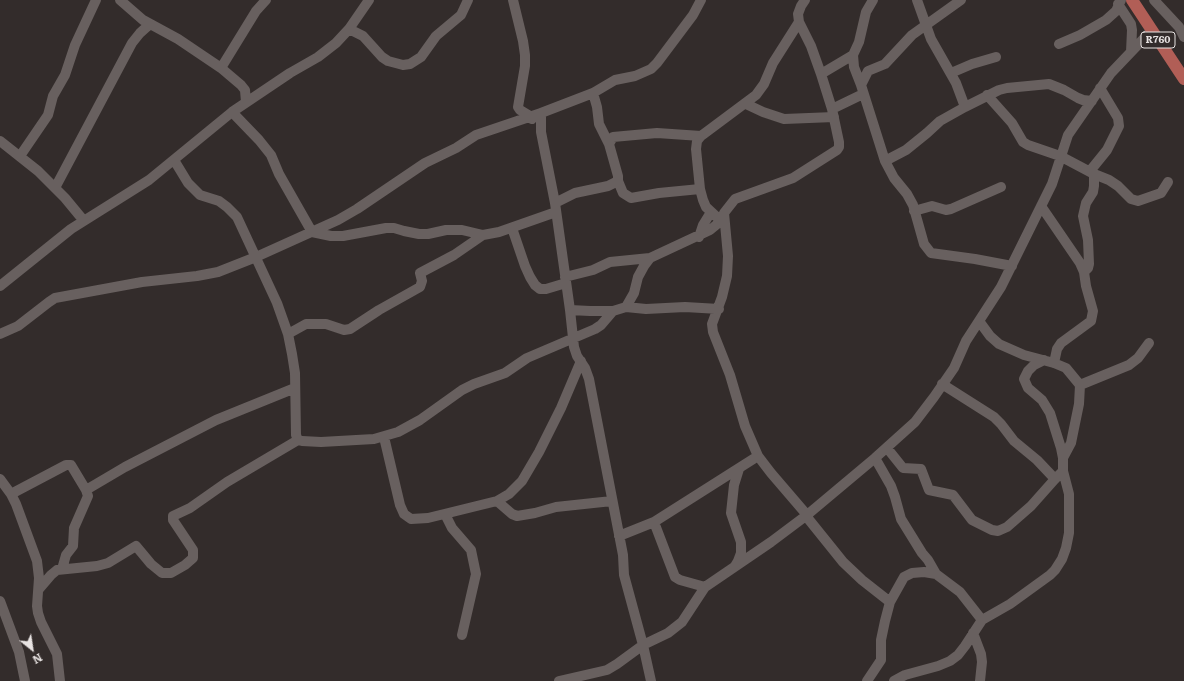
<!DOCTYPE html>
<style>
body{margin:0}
#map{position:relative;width:1184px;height:681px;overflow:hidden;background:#332c2b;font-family:Literata,serif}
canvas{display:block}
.north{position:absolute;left:12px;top:629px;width:40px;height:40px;-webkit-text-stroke:3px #332c2b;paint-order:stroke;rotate:150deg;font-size:11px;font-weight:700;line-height:16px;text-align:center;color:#e8e3e2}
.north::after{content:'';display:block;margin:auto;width:14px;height:18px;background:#e8e3e2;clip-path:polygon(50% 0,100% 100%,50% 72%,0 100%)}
</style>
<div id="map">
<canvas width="1184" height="681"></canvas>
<div class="north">N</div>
</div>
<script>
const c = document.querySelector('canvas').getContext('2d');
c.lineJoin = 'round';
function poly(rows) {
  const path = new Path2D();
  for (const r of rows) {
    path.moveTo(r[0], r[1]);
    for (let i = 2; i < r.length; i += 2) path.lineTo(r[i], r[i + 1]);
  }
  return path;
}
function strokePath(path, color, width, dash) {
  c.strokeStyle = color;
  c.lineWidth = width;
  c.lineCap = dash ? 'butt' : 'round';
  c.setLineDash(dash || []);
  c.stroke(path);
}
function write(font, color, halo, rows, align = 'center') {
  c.font = font + ' Literata,serif';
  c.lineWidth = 3.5;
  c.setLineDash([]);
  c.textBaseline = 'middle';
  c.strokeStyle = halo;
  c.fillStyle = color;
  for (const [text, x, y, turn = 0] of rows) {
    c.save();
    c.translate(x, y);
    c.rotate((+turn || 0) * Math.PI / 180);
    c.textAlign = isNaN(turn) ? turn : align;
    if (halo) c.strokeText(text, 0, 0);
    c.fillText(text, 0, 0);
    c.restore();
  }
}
strokePath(poly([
 [120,0,143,20,178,39,221,68,241,85,245,90,246,102],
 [513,0,523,41,525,55,525,66,518,107,520,110,530,116,532,119],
 [805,0,801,6,798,14,799,22,811,46,821,74,832,109,839,142,839,147,837,150,793,178,735,199,724,213,728,256,727,276,722,297,712,324,713,332,730,375,745,426,758,456,771,473,807,515],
 [873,0,866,12,859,42,853,55,854,67,861,85,885,161,894,178,907,194,913,205,924,244,931,253,975,259,1012,266],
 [917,0,931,39,956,83,965,107],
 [1154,0,1179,27,1184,37],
 [1118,4,1131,24,1132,30,1131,52],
 [349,29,363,36,382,57,388,61,403,65,410,64,421,57,436,36,461,15,468,0],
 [1059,44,1080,35,1106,20,1116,11,1121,0],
 [221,68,256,11,266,0],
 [951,73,972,64,996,57],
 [821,74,853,55],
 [861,85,868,71,885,64,912,35,961,0],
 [593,93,597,107,599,124,609,144],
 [987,95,1012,123,1023,142,1028,145,1060,156,1094,174,1109,180,1118,186,1131,199,1138,201,1161,193,1168,182],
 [746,104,763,112,784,119,834,117],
 [832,109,863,94],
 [232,112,259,140,271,155,279,174,312,232,331,236,343,236,386,228,394,228,404,231,419,234,428,234,446,230,462,230,483,235,499,232,556,212],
 [541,113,541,132,555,203,570,310,574,347,577,356,585,368,589,379,623,555,624,575,643,645,651,681],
 [0,141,38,171,65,198,84,221],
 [20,156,48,115,53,96,65,75,75,45,96,0],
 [174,160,188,183,200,195,219,201,227,207,237,217,277,303,288,334,292,354,295,373,296,435,298,440,302,441,321,442,374,439,398,432,420,420,462,390,474,384,505,373,527,358,595,329,601,325,613,311,626,307,646,309,685,307,719,309],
 [885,161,906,150,927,133,940,121,965,107,999,90,1007,88,1049,84,1064,90,1078,98,1083,100,1092,101],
 [1090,171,1107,150,1119,126,1118,118,1100,88],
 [618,181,623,193,631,198,659,193,700,189],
 [55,188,132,43,140,33,150,24],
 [555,203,575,193,608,186,618,181,618,176,609,144,613,137,657,133,701,136],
 [1041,206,1080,263,1084,272,1086,286,1093,311,1091,321,1061,343,1057,349,1054,363],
 [914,211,932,206,946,210,951,209,1001,187],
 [721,221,706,207,703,200,700,189,696,149,697,141,701,136,756,95,764,84,773,63,799,22],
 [512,228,525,266,530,277,535,285,540,289,546,289,566,283],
 [699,237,703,225,711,212],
 [1084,272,1088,268,1089,264,1088,240,1083,216,1086,203,1093,192,1094,186,1094,174],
 [565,277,593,270,610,262,650,258],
 [0,286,71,229,149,180,232,112,290,73,318,57,336,43,349,29,369,0],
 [626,307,634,293,638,277,644,266,650,258,710,230,721,221,724,215],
 [570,310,590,311,613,311],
 [979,321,990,336,999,344,1024,355,1054,363,1066,368,1080,385],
 [0,334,18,326,49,302,55,298,142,282,197,276,218,272,256,257,338,220,357,209,425,163,456,148,476,135,541,113,593,93,615,80,635,76,651,69,657,63,693,15,701,0],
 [288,334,306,324,326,324,344,330,350,329,379,310,420,287,422,281,420,273,454,255,483,235],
 [1044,360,1034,365,1028,371,1024,379,1028,388,1042,400,1050,413,1061,448,1063,458],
 [942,384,994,417,1001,424,1014,441,1037,460,1055,479],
 [384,437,400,505,404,514,411,519,428,518,497,501,509,494,522,481,539,452,561,408,581,361],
 [887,448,903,468,921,469,929,490,953,495,972,520,992,530,998,531,1007,527,1031,506,1055,479,1063,471],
 [875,458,891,486,895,497,901,519,922,553,928,560,936,574,960,592,982,620],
 [0,479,11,494,16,504,37,561,39,578,37,606,38,613,41,622,57,654,60,681],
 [86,490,125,467,216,420,295,388],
 [11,494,66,465,71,465,86,490,88,496,74,528,73,546,66,555,62,569],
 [497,501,512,514,517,516,535,513,556,507,612,501],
 [445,514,452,528,471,550,476,574,462,635],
 [806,516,843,562,862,580,890,602],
 [654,522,675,577,680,580,705,587],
 [619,536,654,522,758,456],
 [735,566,738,561,741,553,741,542,731,513,734,485,739,469],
 [39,589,51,575,57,570,97,566,108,563,136,546,151,564,162,573,171,573,185,565,193,558,193,550,173,520,173,516,190,508,227,482,298,440],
 [0,601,19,652,25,681],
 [973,633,981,654,982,662,980,681],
 [559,681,607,670,617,664,643,645,668,633,682,622,705,587,771,542,807,515,875,458,915,422,934,397,954,368,966,341,1001,287,1052,184,1068,135,1111,73,1152,30],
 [867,681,881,660,881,640,885,621,890,602,904,577,912,573,924,572,936,574],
 [894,681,905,675,938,666,950,661,958,655,965,646,982,620,1010,604,1050,575,1055,570,1062,559,1066,548,1069,533,1069,494,1063,471,1063,458,1071,443,1079,404,1080,385,1129,365,1138,358,1149,343]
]), '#68605f', 10);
strokePath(poly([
 [1132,0,1184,79]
]), '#b15e56', 12);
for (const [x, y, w] of [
 [1158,40,34]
]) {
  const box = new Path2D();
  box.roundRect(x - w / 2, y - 8, w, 16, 3);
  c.fillStyle = '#332c2b';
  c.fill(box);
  strokePath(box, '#e8e3e2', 1);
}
write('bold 10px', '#e8e3e2', null, [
 ["R760",1158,40]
]);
</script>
